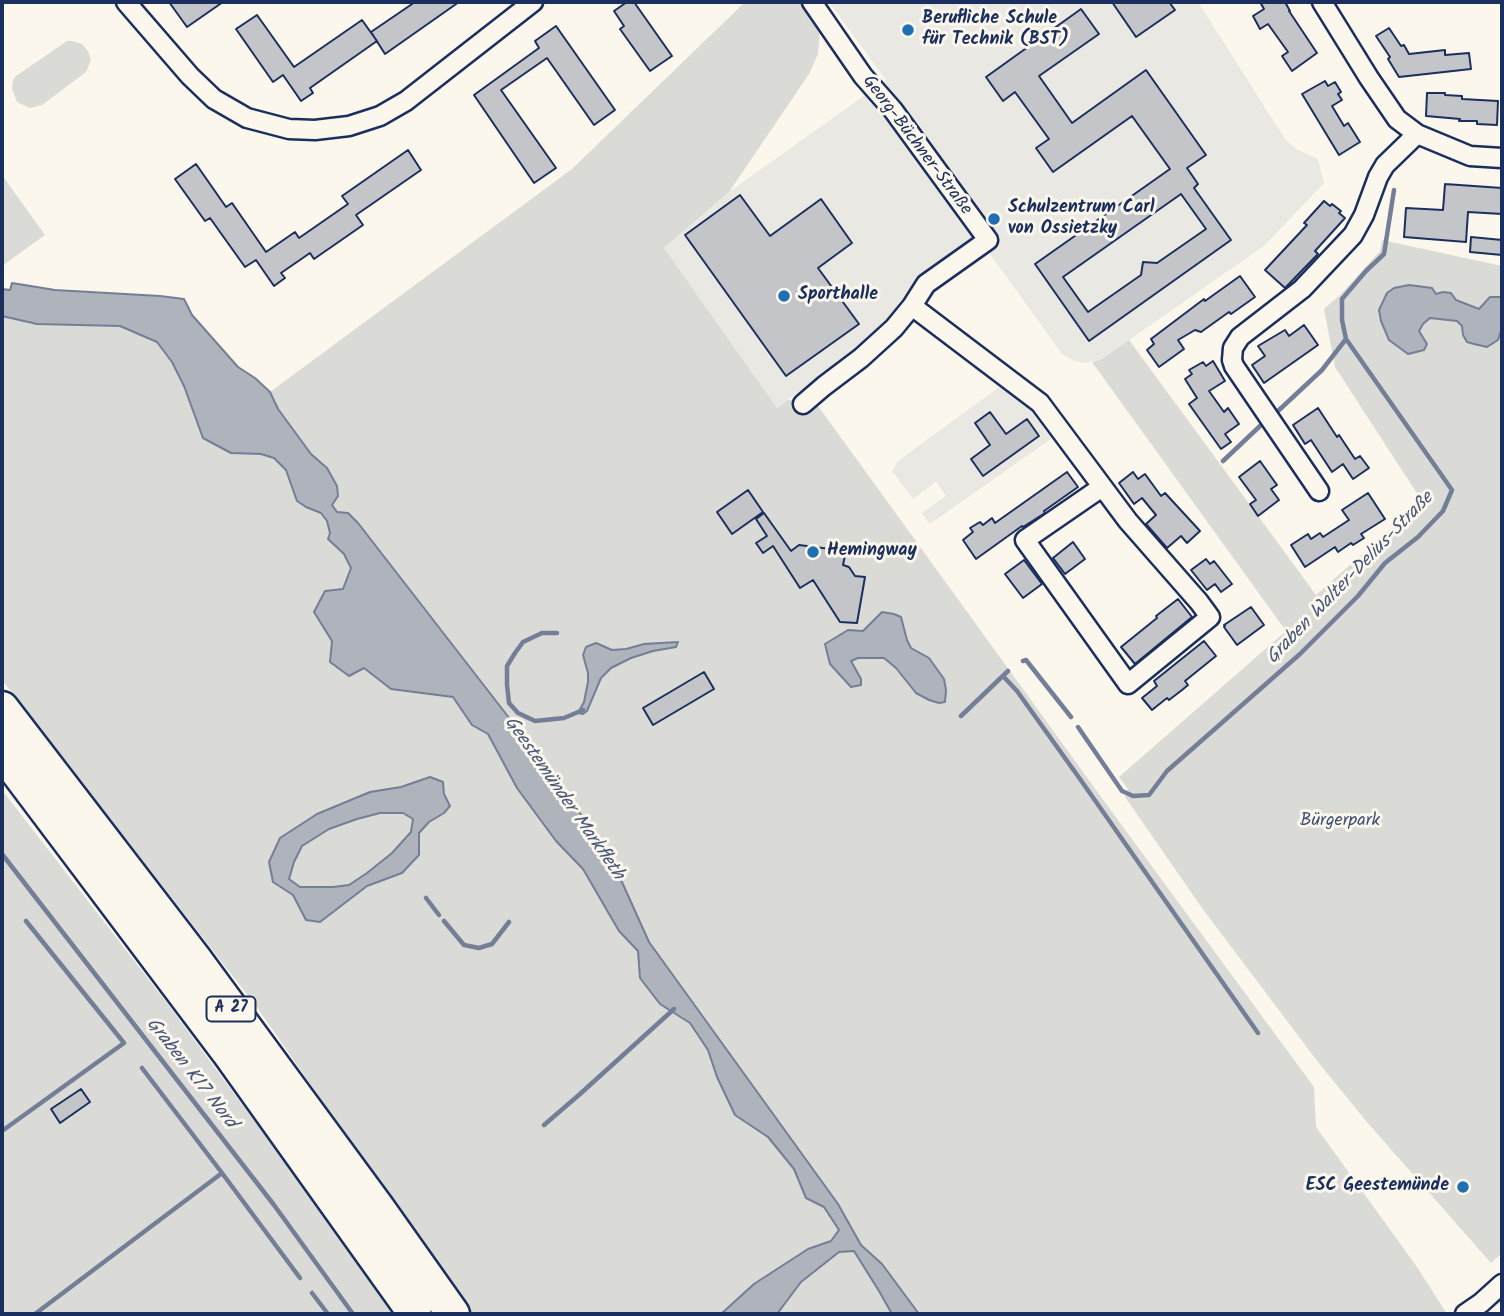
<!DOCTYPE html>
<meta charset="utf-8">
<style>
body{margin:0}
#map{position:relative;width:1504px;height:1316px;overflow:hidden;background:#fbf7ec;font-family:Kalam,sans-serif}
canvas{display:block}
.frame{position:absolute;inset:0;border:4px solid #1b2f5e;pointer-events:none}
</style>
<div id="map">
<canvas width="1504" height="1316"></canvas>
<div class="frame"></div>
</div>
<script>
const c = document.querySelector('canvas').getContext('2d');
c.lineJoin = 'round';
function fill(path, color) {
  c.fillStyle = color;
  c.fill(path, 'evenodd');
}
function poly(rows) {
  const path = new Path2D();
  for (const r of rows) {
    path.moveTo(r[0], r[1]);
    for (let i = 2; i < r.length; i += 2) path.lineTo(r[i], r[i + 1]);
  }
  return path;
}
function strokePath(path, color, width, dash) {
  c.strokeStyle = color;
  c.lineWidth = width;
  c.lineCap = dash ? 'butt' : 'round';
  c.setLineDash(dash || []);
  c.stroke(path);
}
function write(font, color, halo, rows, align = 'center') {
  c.font = font + ' Kalam,sans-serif';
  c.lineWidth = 6;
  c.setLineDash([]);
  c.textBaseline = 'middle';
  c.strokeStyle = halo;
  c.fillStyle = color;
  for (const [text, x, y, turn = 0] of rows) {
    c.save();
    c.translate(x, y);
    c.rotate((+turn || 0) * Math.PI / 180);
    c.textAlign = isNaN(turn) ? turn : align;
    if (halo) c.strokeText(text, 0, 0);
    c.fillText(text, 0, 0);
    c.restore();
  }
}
fill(poly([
 [829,2,1198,2,1285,139,1296,149,1318,159,1324,183,1265,245,1102,359,1083,363,1075,361,1063,355,987,250,937,288,928,277,907,292,883,324,862,345,777,408,664,248,729,192,886,80],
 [1002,385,1035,409,1055,436,930,524,922,513,946,496,936,482,913,499,892,471,898,461]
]), '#eae8e2');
fill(poly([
 [745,2,800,2,820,30,818,54,809,74,729,192,664,248,777,408,788,400,813,399,1112,812,1314,1087,1316,1127,1417,1267,1447,1314,470,1314,256,1006,2,680,2,316,37,324,120,326,157,342,213,338,238,367,255,378,270,392,572,169],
 [846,551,843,565,849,567,851,571,852,576,840,622,813,580],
 [67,41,72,41,82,44,88,51,91,60,86,72,42,105,30,108,17,102,12,89,13,80,16,76],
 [2,175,45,235,2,266],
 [1382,240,1502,266,1502,1253,1491,1263,1366,1121,1318,1062,1202,908,1125,797,1128,789,1119,777,1286,631,1092,362,1102,359,1129,340,1316,595,1422,501,1335,367,1324,309,1341,294,1380,251],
 [2,790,167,1003,397,1314,2,1314]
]), '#dadad7');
const water = poly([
 [12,283,55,290,160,296,184,299,192,315,238,367,255,378,270,392,278,409,311,454,327,468,337,486,338,496,332,505,337,512,348,513,358,523,520,732,608,851,649,942,838,1204,861,1245,882,1264,919,1314,892,1314,879,1291,854,1251,839,1252,801,1282,777,1314,721,1314,754,1284,808,1249,831,1241,839,1230,824,1207,806,1198,794,1169,768,1137,735,1115,717,1077,708,1050,690,1023,660,1004,640,978,638,951,619,931,583,869,556,841,517,788,488,734,472,725,453,697,391,689,364,668,349,676,330,662,332,641,314,612,325,591,343,589,351,568,344,554,328,539,330,533,327,521,321,513,306,507,297,501,286,470,274,458,261,454,231,453,203,438,184,386,172,362,157,342,120,326,37,324,2,316,2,289,10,290,12,283],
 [1409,285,1432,288,1436,294,1443,292,1451,293,1456,300,1479,309,1490,297,1502,297,1502,328,1498,340,1487,347,1474,344,1467,342,1463,335,1462,326,1457,321,1430,318,1423,324,1419,331,1427,344,1424,350,1408,354,1389,340,1381,321,1379,310,1387,293,1394,288,1409,285],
 [882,612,894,614,901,617,907,640,911,648,929,658,944,679,946,690,945,702,939,703,929,700,916,693,896,668,884,658,858,658,851,661,861,679,861,685,851,687,830,664,825,644,848,630,863,631,882,612],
 [678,642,676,647,653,651,631,658,611,668,601,678,587,711,583,714,578,713,584,702,588,682,588,673,583,655,586,647,596,643,612,650,626,649,644,644,678,642],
 [430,777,443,782,444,794,450,806,444,813,429,822,419,833,419,855,402,873,367,886,320,922,306,920,293,895,273,882,269,862,280,838,317,814,370,792,401,787,430,777],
 [380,813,403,813,413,819,411,832,392,853,367,873,349,885,333,887,300,887,289,879,294,862,302,846,329,829,357,819,380,813]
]);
fill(water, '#afb3bb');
strokePath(water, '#747e96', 2);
strokePath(poly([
 [1278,411,1322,370,1346,339],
 [1223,461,1260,426],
 [557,633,542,633,523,642,515,653,507,666,507,685,509,703,518,713,535,721,564,718,583,710],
 [1023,661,1026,660,1071,717],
 [1003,676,1017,691,1080,779,1258,1033],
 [961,716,1008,671],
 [1078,727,1122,791,1133,796,1149,795,1167,771,1300,654,1358,596,1385,563,1418,537,1443,511,1452,490,1346,339,1342,320,1342,299,1366,271,1384,254,1394,190],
 [2,854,274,1205,353,1314],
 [426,898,439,915],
 [444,921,464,945,479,948,492,944,509,922],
 [544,1125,580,1094,674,1009],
 [2,1131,124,1043,26,921],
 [222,1173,300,1278],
 [312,1293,328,1314],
 [35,1314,222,1173,142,1068]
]), '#747e96', 4.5);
const building = poly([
 [169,2,223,2,187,27,169,2],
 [415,2,459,2,385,54,371,32,415,2],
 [627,2,634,2,672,56,650,71,620,29,624,26,614,11,627,2],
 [1112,2,1169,2,1175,10,1136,37,1112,2],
 [1260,2,1285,2,1290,11,1289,11,1317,53,1292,71,1282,56,1288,52,1268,24,1260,29,1253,16,1264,9,1260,2],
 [1081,9,1099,34,1039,76,1072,123,1146,70,1206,155,1187,168,1198,184,1194,188,1231,240,1089,341,1035,264,1170,169,1132,116,1053,172,1036,148,1049,139,1015,92,1003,101,986,77,1081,9],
 [1181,194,1206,229,1157,263,1143,262,1141,275,1088,312,1063,277,1181,194],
 [257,15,294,67,362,20,377,41,310,88,313,93,301,101,283,75,273,82,236,29,257,15],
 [556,26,615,110,594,125,547,58,501,90,556,168,534,183,474,95,539,48,535,41,556,26],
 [1389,28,1401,46,1404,45,1409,54,1445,50,1445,55,1469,53,1471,69,1399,77,1388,59,1390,57,1376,36,1389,28],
 [1325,81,1328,86,1335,82,1341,92,1338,94,1342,100,1332,106,1344,126,1348,123,1360,142,1339,155,1302,94,1325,81],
 [1427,93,1445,93,1445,95,1462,96,1462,99,1498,101,1497,125,1477,124,1477,121,1459,121,1460,119,1426,116,1427,93],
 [408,150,421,170,356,215,363,225,314,259,310,253,281,273,285,278,274,286,256,260,245,267,210,218,205,221,175,179,196,164,226,207,232,203,266,252,295,232,299,238,348,204,342,196,408,150],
 [1445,184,1502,188,1502,214,1468,212,1466,242,1404,237,1406,208,1443,210,1445,184],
 [740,195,770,236,821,199,852,243,818,268,859,324,786,376,685,235,740,195],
 [1324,201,1330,206,1332,204,1341,211,1339,213,1345,218,1315,251,1318,254,1285,288,1265,270,1307,225,1304,223,1324,201],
 [1471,237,1502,240,1502,255,1470,252,1471,237],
 [1240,276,1255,297,1231,314,1229,312,1201,332,1195,330,1178,340,1184,349,1159,367,1147,350,1154,344,1151,339,1204,299,1205,301,1240,276],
 [1304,325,1318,345,1264,383,1252,365,1265,356,1258,346,1285,330,1289,336,1304,325],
 [1213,361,1225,381,1209,391,1224,412,1228,408,1239,424,1225,434,1231,442,1221,449,1189,404,1197,398,1185,379,1192,374,1189,370,1203,362,1206,366,1213,361],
 [1318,408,1337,437,1339,435,1355,459,1360,456,1369,468,1353,479,1343,464,1332,472,1311,440,1305,444,1293,425,1318,408],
 [990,412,1006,434,1027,419,1039,436,983,476,971,459,990,445,975,423,990,412],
 [1260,461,1277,485,1271,489,1279,500,1258,516,1250,504,1256,500,1239,477,1260,461],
 [1067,472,1078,487,1044,511,1045,513,1023,527,1022,526,976,559,963,540,973,532,970,528,980,522,983,525,992,518,995,523,1067,472],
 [1133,472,1138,479,1145,474,1161,496,1165,493,1200,531,1187,543,1181,536,1167,548,1146,524,1156,515,1142,498,1134,504,1119,483,1133,472],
 [748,490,763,512,732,534,717,512,748,490],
 [1368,493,1385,519,1361,534,1364,538,1353,545,1351,543,1338,552,1335,547,1305,567,1291,545,1308,534,1311,539,1320,533,1323,537,1349,520,1342,510,1368,493],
 [764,513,791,551,799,545,846,551,843,565,849,567,855,576,865,577,857,623,840,622,813,580,800,588,773,546,763,553,756,543,767,536,756,519,764,513],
 [1073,542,1085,559,1065,574,1053,558,1073,542],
 [1206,559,1210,564,1214,561,1232,584,1221,592,1215,584,1207,590,1191,570,1206,559],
 [1024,560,1042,584,1023,598,1005,574,1024,560],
 [1178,599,1192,617,1135,664,1121,647,1157,618,1156,616,1178,599],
 [1251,607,1264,625,1237,645,1224,627,1225,626,1224,625,1251,607],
 [1204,641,1216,656,1185,681,1188,685,1182,690,1169,700,1167,698,1152,710,1142,698,1157,686,1154,681,1204,641],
 [704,672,714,689,653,725,643,708,704,672],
 [81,1089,90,1102,60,1123,51,1109,81,1089]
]);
fill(building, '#c3c5c9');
strokePath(building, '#1b2f5e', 2);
const street = poly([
 [126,2,190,76,214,99,247,118,289,129,315,130,349,126,380,116,406,101,533,2],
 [1322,2,1369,78,1397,119,1417,134,1470,156,1502,158],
 [912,306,1040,403,1128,521,1199,602,1210,617,1128,684,1025,540,1102,487],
 [803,404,824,386,861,358,894,328,912,306,926,284,988,240,893,110,863,76,812,2],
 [1319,491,1234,366,1232,360,1233,348,1240,337,1302,289,1353,235,1364,215,1378,177,1385,165,1417,134],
 [1465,1314,1481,1303,1502,1284]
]);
const highway = poly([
 [2,708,195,959,378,1208,453,1314],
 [2,752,228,1052,415,1314]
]);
strokePath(street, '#1b2f5e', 23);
strokePath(highway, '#1b2f5e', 37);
strokePath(street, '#fbf7ec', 18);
strokePath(highway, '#fbf7ec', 32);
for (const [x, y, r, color] of [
 [908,30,7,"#1f6fb2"],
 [994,219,7,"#1f6fb2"],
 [784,296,7,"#1f6fb2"],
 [813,552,7,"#1f6fb2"],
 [1463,1187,7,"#1f6fb2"]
]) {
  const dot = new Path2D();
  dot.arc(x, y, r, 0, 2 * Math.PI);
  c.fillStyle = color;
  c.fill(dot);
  strokePath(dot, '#fbf7ec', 2.5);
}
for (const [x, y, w] of [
 [231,1009,49]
]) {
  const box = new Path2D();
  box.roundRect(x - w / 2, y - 12.5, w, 25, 5);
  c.fillStyle = '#fbf7ec';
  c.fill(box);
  strokePath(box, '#1b2f5e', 2);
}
write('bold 16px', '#1b2f5e', null, [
 ["A 27",231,1009]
]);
write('bold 18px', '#1b2f5e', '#fbf7ec', [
 ["Berufliche Schule",922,20],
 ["für Technik (BST)",922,41],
 ["Schulzentrum Carl",1008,209],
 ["von Ossietzky",1008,230],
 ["Sporthalle",798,296],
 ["Hemingway",827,552],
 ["ESC Geestemünde",1449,1187,"right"]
], 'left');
write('18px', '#1b2f5e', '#fbf7ec', [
 ["Georg-Büchner-Straße",916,146,53]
]);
write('18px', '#415176', '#fbf7ec', [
 ["Bürgerpark",1340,822]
]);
write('italic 19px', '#47577a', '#fbf7ec', [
 ["Graben Walter-Delius-Straße",1351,579,-46],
 ["Geestemünder Markfleth",563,799,55],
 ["Graben K17 Nord",190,1074,52]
]);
</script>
